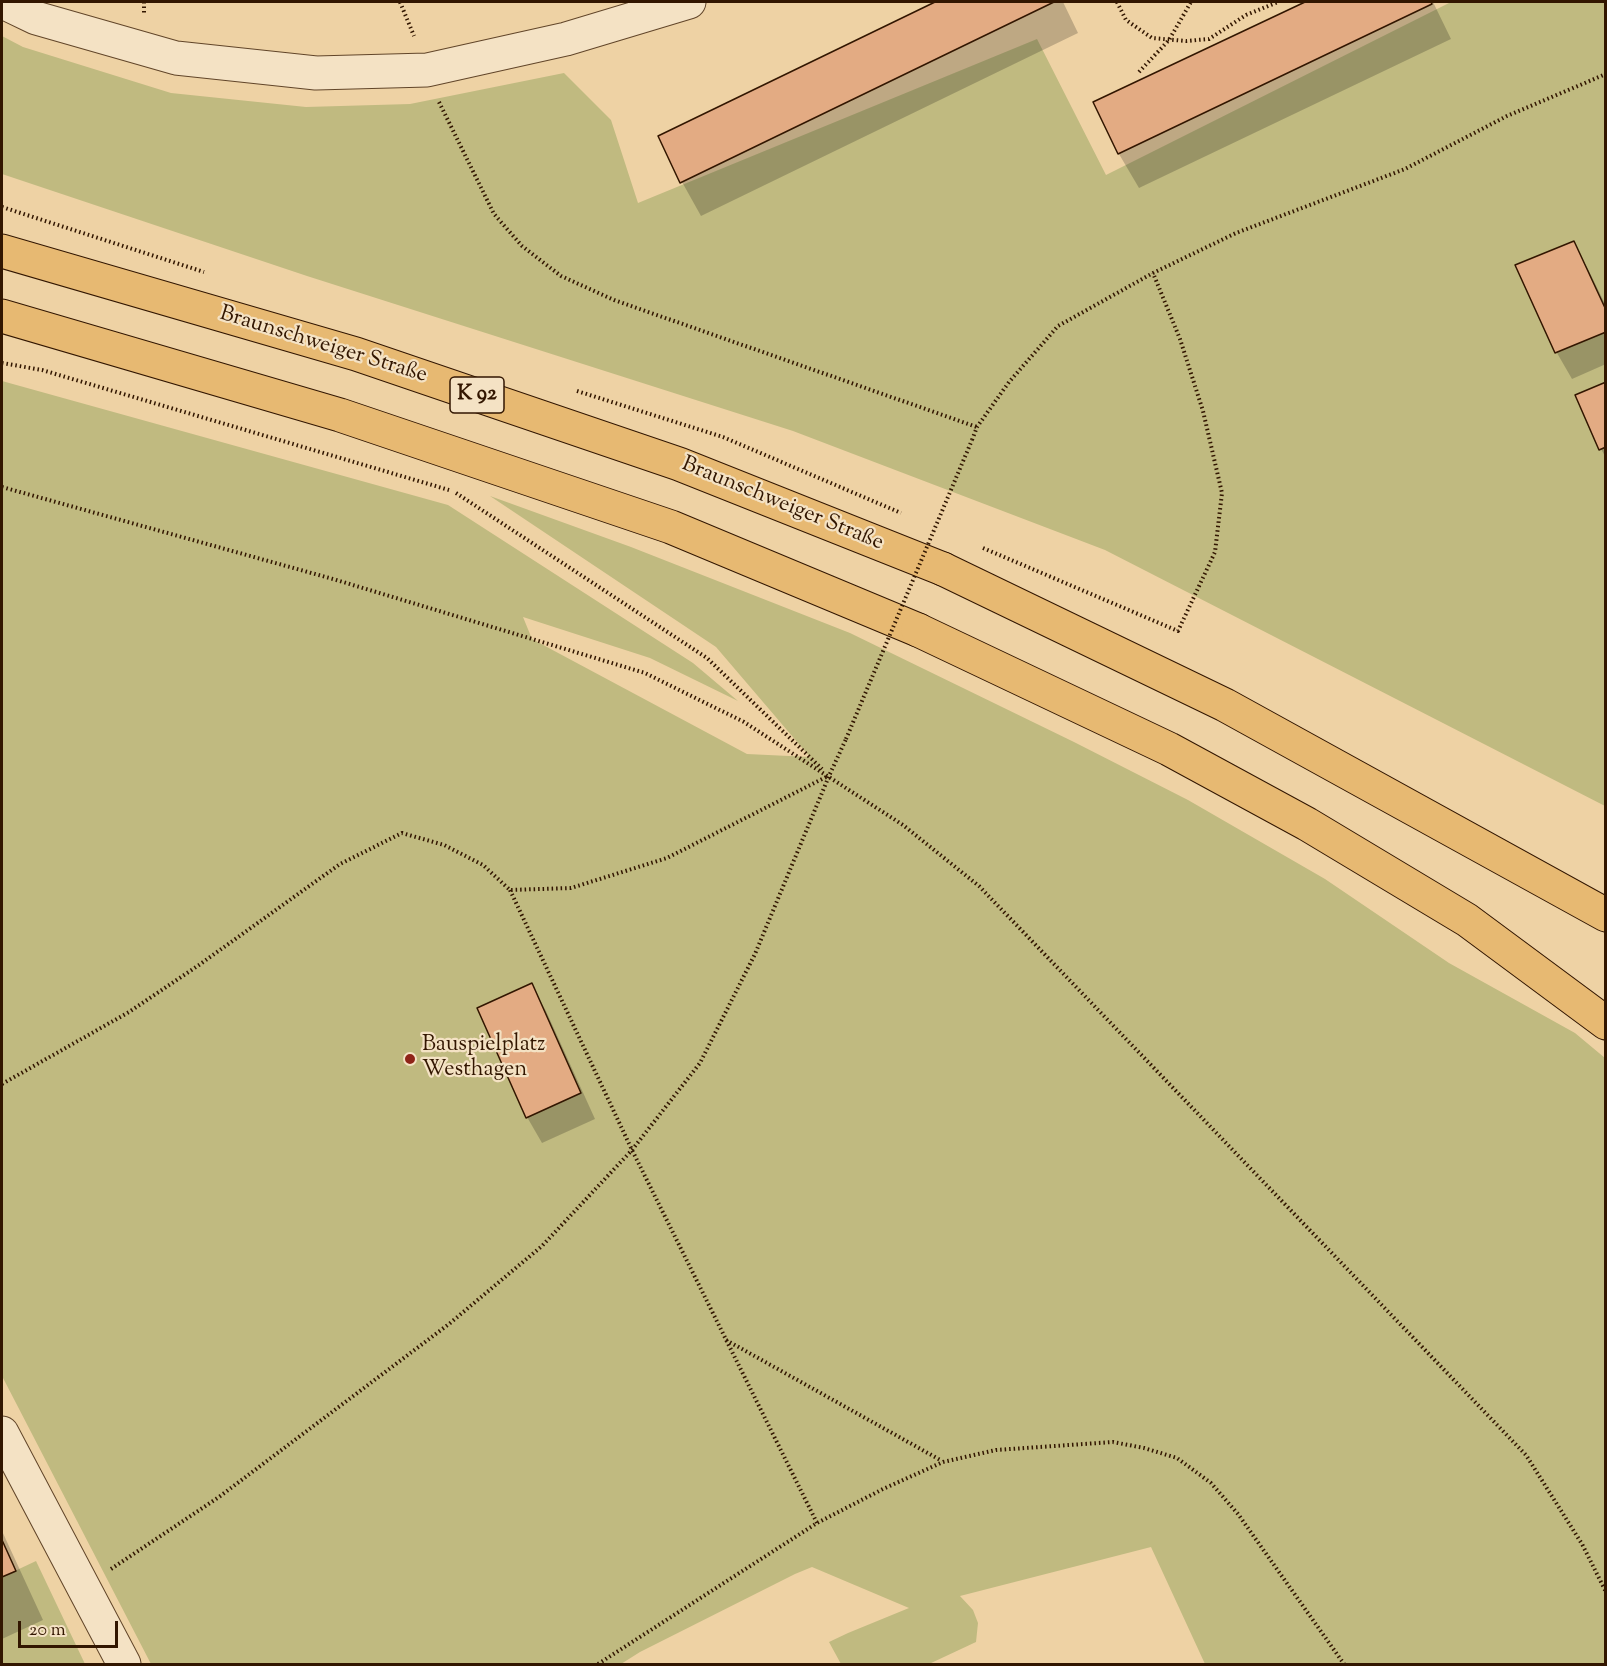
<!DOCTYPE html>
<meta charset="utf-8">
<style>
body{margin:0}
#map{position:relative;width:1607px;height:1666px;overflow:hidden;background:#eed2a4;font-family:"Sorts Mill Goudy",serif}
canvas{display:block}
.frame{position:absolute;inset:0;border:3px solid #321600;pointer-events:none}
.scale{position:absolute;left:18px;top:1621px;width:100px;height:27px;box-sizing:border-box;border:3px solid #321600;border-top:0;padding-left:8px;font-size:18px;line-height:21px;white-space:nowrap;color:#321600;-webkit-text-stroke:4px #f4e2c4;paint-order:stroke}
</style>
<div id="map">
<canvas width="1607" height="1666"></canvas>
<div class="frame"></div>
<div class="scale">20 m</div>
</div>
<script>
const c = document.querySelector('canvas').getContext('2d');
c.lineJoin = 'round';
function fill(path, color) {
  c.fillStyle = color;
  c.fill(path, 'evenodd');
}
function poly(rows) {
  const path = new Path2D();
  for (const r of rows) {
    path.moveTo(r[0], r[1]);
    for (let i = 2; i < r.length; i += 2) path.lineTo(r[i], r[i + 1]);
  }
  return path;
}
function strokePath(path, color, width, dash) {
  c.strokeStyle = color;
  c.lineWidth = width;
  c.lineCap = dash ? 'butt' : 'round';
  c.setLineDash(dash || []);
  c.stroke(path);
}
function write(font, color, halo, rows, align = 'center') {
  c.font = font + ' "Sorts Mill Goudy",serif';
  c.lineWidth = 4.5;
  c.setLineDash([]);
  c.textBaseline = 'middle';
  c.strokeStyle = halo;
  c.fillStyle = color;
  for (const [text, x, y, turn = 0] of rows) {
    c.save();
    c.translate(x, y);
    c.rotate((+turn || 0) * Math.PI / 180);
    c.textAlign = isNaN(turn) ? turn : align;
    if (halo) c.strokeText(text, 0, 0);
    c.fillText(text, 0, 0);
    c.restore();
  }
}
fill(poly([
 [1451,2,1605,2,1605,806,1105,550,793,431,307,276,2,174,2,36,23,47,171,93,306,107,410,104,564,73,611,120,638,203,1037,39,1106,175],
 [2,381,448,505,693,663,738,701,650,658,523,617,532,639,747,754,810,757,716,647,490,496,631,547,850,633,1074,742,1188,800,1325,879,1449,963,1575,1033,1605,1058,1605,1664,1205,1664,1151,1547,960,1596,973,1610,978,1623,976,1642,929,1664,841,1664,829,1642,848,1633,909,1608,812,1567,795,1574,640,1652,621,1664,151,1664,2,1376],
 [36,1561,85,1664,2,1664,2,1577]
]), '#c0ba80');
fill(poly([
 [939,2,1063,2,1078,33,701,216,682,182,660,137],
 [1309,2,1433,2,1451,39,1139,188,1119,154,1095,103],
 [1573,243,1588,269,1606,306,1606,364,1572,379,1557,353,1517,266],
 [1606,384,1606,458,1601,449],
 [531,985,546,1011,595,1119,542,1143,527,1117],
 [2,1531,43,1620,2,1639]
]), '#0003');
const building = poly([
 [935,2,1054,2,680,183,658,136,935,2],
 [1305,2,1431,2,1432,4,1118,154,1093,102,1305,2],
 [1574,241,1606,310,1606,332,1555,353,1515,265,1574,241],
 [1606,382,1606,447,1599,450,1575,395,1606,382],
 [532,983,581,1093,526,1118,477,1008,532,983],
 [2,1540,16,1571,2,1577,2,1540]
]);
fill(building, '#e3ab83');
strokePath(building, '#321600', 1.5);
const minor = poly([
 [3,2,36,18,176,58,316,73,427,70,566,39,689,2],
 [2,1433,124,1664]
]);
const trunk = poly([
 [2,251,356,354,679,464,943,569],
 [2,316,340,415,671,527,918,630]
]);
const motorway = poly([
 [943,569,1225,705,1606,915],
 [918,630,1169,749,1307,824,1467,920,1606,1023]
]);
strokePath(minor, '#614529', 35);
strokePath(trunk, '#321600', 35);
strokePath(motorway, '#321600', 35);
strokePath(poly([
 [144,2,144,15],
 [400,2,414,36],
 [1117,2,1126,20,1152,38,1186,41,1209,39,1246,15,1278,2],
 [1139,72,1169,40,1191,2],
 [439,102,494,214,522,246,561,276,614,300,977,427],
 [2,207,204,272],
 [2,363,42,370,449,490],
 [577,391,723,437,901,513],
 [972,440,977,427,1009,382,1058,326,1153,273,1236,233,1405,169,1507,116,1606,74],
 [2,487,333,579,645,673,744,722,903,825,979,886,1526,1455,1582,1544,1606,1592],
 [456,493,707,658,822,769],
 [983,548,1178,631,1215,552,1222,493,1203,411,1180,339,1153,273],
 [510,890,632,1150,817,1523],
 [2,1084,129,1012,199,965,340,864,402,833,444,845,483,865,510,890,571,888,667,858,828,776],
 [726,1340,942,1461],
 [111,1569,219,1497,449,1324,542,1246,632,1150,700,1063,755,954,829,776,846,739],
 [598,1664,817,1523,883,1489,943,1462,996,1450,1113,1442,1144,1448,1177,1458,1211,1483,1238,1514,1344,1664]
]), '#321600', 4, [1.5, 3]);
strokePath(minor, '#f4e2c4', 33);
strokePath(trunk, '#e7b972', 33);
strokePath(motorway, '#e7b972', 33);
strokePath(poly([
 [846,739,972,440]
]), '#321600', 4, [1.5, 3]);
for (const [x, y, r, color] of [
 [410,1059,6,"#8f2418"]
]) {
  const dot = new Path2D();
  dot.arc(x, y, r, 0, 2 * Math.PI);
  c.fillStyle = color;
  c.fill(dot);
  strokePath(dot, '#f4e2c4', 2);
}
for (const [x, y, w] of [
 [477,395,54]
]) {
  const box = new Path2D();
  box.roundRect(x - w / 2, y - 18, w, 36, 4.5);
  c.fillStyle = '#f4e2c4';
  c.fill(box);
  strokePath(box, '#321600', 1.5);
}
write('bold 21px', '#321600', null, [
 ["K 92",477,395]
]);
write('22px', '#321600', '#f4e2c4', [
 ["Braunschweiger Straße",323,346,17],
 ["Braunschweiger Straße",782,505,22]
]);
write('22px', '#321600', '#f4e2c4', [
 ["Bauspielplatz",422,1046],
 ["Westhagen",422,1071]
], 'left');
</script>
